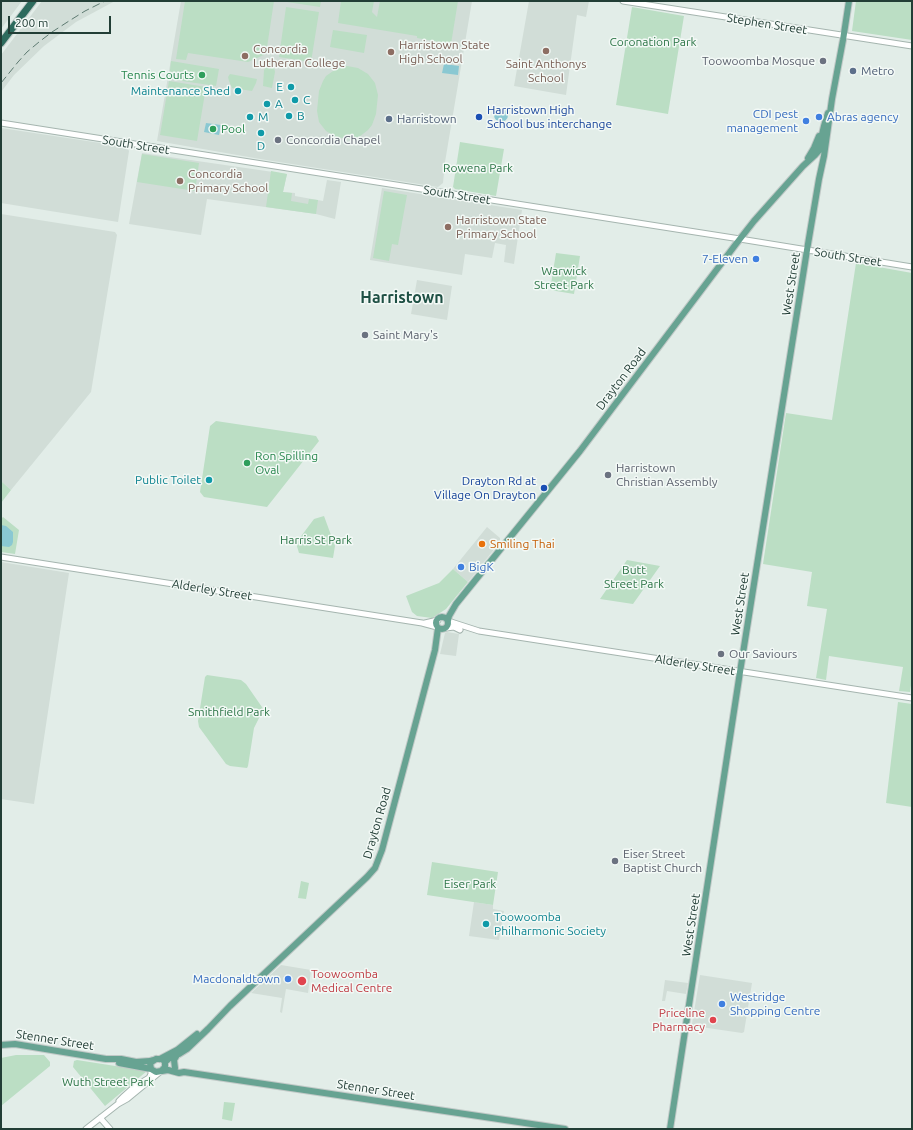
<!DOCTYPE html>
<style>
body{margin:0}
#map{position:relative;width:913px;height:1130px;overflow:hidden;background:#e2ede8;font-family:Ubuntu,sans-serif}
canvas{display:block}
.frame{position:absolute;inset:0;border:2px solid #223e36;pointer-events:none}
.scale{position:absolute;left:8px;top:16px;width:103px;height:18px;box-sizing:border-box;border:2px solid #223e36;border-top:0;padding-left:5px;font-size:12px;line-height:14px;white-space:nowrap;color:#223e36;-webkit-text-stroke:3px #f3f9f6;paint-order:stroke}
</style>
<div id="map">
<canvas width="913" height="1130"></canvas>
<div class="frame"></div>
<div class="scale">200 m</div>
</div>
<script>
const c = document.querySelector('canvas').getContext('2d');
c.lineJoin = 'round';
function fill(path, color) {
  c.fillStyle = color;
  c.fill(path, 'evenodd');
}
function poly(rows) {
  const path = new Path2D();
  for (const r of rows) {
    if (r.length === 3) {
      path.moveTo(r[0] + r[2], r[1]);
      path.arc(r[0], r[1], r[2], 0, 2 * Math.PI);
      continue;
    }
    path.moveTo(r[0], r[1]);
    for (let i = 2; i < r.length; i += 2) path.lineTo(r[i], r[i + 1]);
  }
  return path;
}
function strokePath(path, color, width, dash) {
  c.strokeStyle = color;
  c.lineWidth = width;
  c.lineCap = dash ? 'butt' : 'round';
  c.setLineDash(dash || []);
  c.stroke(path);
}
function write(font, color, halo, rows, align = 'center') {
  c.font = font + ' Ubuntu,sans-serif';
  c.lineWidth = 3;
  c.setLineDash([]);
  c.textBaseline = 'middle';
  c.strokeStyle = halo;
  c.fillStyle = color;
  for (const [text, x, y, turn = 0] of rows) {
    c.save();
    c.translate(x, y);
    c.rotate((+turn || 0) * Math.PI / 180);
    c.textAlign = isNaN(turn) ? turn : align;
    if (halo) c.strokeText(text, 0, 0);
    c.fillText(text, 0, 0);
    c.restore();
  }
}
fill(poly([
 [1,1,22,1,1,29],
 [42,1,115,1,76,22,44,46,14,75,1,92,1,55],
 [181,1,472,1,445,162,443,183,438,187,260,159,157,141],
 [529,1,589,1,586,17,577,15,566,95,514,86],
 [1,128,127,147,129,151,118,222,1,203],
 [142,153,287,174,283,192,295,193,295,196,323,201,327,180,341,182,335,219,316,214,207,199,201,235,129,224],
 [382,188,522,210,514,264,504,262,506,245,495,243,492,258,465,254,462,275,370,260],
 [1,214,115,232,117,235,91,392,11,490,1,481],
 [417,280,452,286,447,320,411,314],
 [487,527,500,538,500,542,468,582,453,569],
 [1,562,69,573,34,804,1,799],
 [447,632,459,634,456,656,440,654,445,633],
 [474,902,493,905,493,909,504,911,499,940,469,936],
 [281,965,311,970,308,993,286,989,282,1013,280,1012,282,998,251,993],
 [700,975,752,983,744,1032,742,1033,694,1026,692,1024],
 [665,980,688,983,686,994,667,991,665,1001,662,1001]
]), '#d1ddd7');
fill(poly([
 [185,1,274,1,266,54,248,62,188,53,186,60,176,59],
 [287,1,321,1,320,7,287,2],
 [341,1,374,1,372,12,377,17,380,1,458,1,451,44,417,38,417,36,338,23],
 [856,1,912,1,912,40,852,31],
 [286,7,319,12,311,62,279,57],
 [632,7,684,16,668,114,616,105],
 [333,30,367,35,364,53,330,47],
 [272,57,275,72,272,88,263,86,264,70],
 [171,61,219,69,216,86,169,79,170,70,186,73,170,70],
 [347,66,358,68,368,74,375,83,378,95,376,114,372,125,368,130,359,137,348,139,336,137,326,131,319,122,317,111,319,91,323,81,326,76,336,69],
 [230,74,257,79,256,83,252,91,232,88,229,81,228,77],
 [169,81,206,87,197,141,160,135],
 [460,142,504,149,496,196,455,189,453,187],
 [142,154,199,163,195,191,137,182],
 [271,171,287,174,283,192,292,193,291,201,308,204,309,199,318,200,316,214,266,207],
 [384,191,407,195,398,245,392,244,389,261,373,258],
 [556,253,580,256,574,294,550,290],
 [856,263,912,273,912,678,910,692,899,691,903,667,829,656,826,680,816,678,827,609,807,606,812,572,763,564,786,413,832,420],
 [216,421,316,436,319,441,267,507,204,497,200,492,210,426],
 [1,481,11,490,1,503],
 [324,516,335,546,333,558,299,553,296,543,314,519],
 [3,517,19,530,15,554,1,552,1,519],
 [627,560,660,566,633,604,600,599],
 [453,569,468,582,446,609,432,618,417,616,412,612,406,596,439,583],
 [207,675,241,680,246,684,264,710,264,713,259,718,254,728,248,766,247,768,230,766,226,764,199,727,198,721,205,677],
 [898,702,912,704,912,807,886,803],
 [432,862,498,872,493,905,427,895],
 [301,881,309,883,306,899,298,898],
 [16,1055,44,1055,50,1062,50,1066,1,1106,1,1058],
 [77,1060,147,1071,105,1106,73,1067,74,1061],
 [224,1102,235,1103,232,1121,222,1119]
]), '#bbdec4');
fill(poly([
 [444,64,459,66,458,75,442,73],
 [501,115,7],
 [206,123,221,125,219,135,204,132],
 [1,525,6,526,13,532,13,542,12,545,9,547,1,546]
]), '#8ac8d2');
const minor = poly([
 [623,1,912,46],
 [1,123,740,239,912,267],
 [1,557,422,623,437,627],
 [448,621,479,631,912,698],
 [425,623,438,620],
 [446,628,454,627,460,630],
 [119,1101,124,1096,134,1087,149,1078,151,1074,151,1069],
 [101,1117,102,1120,110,1129],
 [86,1129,118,1104,127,1099,161,1071]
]);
const major = poly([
 [820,149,820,143,824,126,828,113],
 [808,158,814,148,819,136],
 [442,623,6],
 [448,621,449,616,456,604,580,451,736,244,754,221,803,166,815,155,823,146,825,140],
 [1,1045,15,1044,106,1059,121,1059,136,1062,150,1061,153,1060],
 [156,1059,162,1059,165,1062,165,1067,161,1071,156,1072,151,1069,150,1063,156,1059],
 [160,1059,177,1050,197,1034],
 [165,1062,171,1057,179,1054,187,1049,208,1029,230,1006,367,877,375,868,382,850,435,650,438,628],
 [119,1063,151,1069],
 [175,1068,174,1060,177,1055],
 [162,1071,168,1070,179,1073,184,1072,565,1129],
 [670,1129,740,672,807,250,819,179,824,156,832,99,843,40,849,1]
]);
const highway = poly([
 [1,43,33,1]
]);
strokePath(minor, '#a5b5af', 7);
strokePath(major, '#c1c9c7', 8);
strokePath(highway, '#c1c9c7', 9);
strokePath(minor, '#fff', 5);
strokePath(major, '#67a392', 6);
strokePath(highway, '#2d6b5d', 7);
strokePath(poly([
 [1,83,18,62,27,52,39,42,52,32,69,21,85,11,105,1]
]), '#5d7a71', 1, [8, 4]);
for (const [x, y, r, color] of [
 [546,51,4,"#8d6e63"],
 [391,52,4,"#8d6e63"],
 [245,56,4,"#8d6e63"],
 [823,61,4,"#6b7280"],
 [853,71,4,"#5c6f8a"],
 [202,75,4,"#2e9e5b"],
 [291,87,4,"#0f9aa8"],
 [238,91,4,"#0f9aa8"],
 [295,100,4,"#0f9aa8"],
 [267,104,4,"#0f9aa8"],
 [289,116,4,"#0f9aa8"],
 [250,117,4,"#0f9aa8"],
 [479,117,4,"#1a4fb4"],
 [819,117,4,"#3f7fe0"],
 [389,119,4,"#5c6f8a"],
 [806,121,4,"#3f7fe0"],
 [213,129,4,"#2e9e5b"],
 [261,133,4,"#0f9aa8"],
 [278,140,4,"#6b7280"],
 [180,181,4,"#8d6e63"],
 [448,227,4,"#8d6e63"],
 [756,259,4,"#3f7fe0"],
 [365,335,4,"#6b7280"],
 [247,463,4,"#2e9e5b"],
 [608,475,4,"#6b7280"],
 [209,480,4,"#0f9aa8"],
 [544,488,4,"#1a4fb4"],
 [482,544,4,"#e8710a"],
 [461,567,4,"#3f7fe0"],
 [721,654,4,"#6b7280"],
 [615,861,4,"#6b7280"],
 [486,924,4,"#0f9aa8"],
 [288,979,4,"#3f7fe0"],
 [302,981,5,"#e0444e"],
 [722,1004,4,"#3f7fe0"],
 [713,1020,4,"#e0444e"]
]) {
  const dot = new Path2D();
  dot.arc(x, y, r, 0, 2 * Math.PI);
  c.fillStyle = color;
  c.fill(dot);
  strokePath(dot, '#f3f9f6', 1.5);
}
write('12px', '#223e36', '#f3f9f6', [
 ["Stephen Street",767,24,9],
 ["South Street",136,145,9],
 ["South Street",457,195,9],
 ["South Street",848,257,9],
 ["West Street",791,284,-81],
 ["Drayton Road",621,379,-53],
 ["Alderley Street",212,590,9],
 ["West Street",740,604,-81],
 ["Alderley Street",695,665,9],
 ["Drayton Road",377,823,-74],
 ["West Street",691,925,-81],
 ["Stenner Street",55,1040,9],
 ["Stenner Street",376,1090,9]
]);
write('12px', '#2c7547', '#f3f9f6', [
 ["Coronation Park",653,42],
 ["Rowena Park",478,168],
 ["Warwick",564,271],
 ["Street Park",564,285],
 ["Harris St Park",316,540],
 ["Butt",634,570],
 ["Street Park",634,584],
 ["Smithfield Park",229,712],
 ["Eiser Park",470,884],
 ["Wuth Street Park",108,1082]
]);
write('12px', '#785e54', '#f3f9f6', [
 ["Harristown State",399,45],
 ["High School",399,59],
 ["Concordia",253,49],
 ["Lutheran College",253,63],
 ["Saint Anthonys",546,64,"center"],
 ["School",546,78,"center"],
 ["Concordia",188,174],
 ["Primary School",188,188],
 ["Harristown State",456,220],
 ["Primary School",456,234]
], 'left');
write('12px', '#5b616d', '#f3f9f6', [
 ["Toowoomba Mosque",815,61,"right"],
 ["Concordia Chapel",286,140],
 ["Saint Mary's",373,335],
 ["Harristown",616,468],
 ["Christian Assembly",616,482],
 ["Our Saviours",729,654],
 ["Eiser Street",623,854],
 ["Baptist Church",623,868]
], 'left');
write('12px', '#4e5e75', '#f3f9f6', [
 ["Metro",861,71],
 ["Harristown",397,119]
], 'left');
write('12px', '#27864d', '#f3f9f6', [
 ["Tennis Courts",194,75,"right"],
 ["Pool",221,129],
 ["Ron Spilling",255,456],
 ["Oval",255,470]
], 'left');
write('12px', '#0d838f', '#f3f9f6', [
 ["E",283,87,"right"],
 ["Maintenance Shed",230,91,"right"],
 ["C",303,100],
 ["A",275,104],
 ["B",297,116],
 ["M",258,117],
 ["D",261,146,"center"],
 ["Public Toilet",201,480,"right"],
 ["Toowoomba",494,917],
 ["Philharmonic Society",494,931]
], 'left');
write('12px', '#164399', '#f3f9f6', [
 ["Harristown High",487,110],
 ["School bus interchange",487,124],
 ["Drayton Rd at",536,481,"right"],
 ["Village On Drayton",536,495,"right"]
], 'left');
write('12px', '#366cbe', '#f3f9f6', [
 ["CDI pest",798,114],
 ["management",798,128],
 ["Abras agency",827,117,"left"],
 ["7-Eleven",748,259],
 ["BigK",469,567,"left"],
 ["Macdonaldtown",280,979],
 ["Westridge",730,997,"left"],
 ["Shopping Centre",730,1011,"left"]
], 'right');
write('12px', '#c56008', '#f3f9f6', [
 ["Smiling Thai",490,544]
], 'left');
write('12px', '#be3a42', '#f3f9f6', [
 ["Toowoomba",311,974],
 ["Medical Centre",311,988],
 ["Priceline",705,1013,"right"],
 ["Pharmacy",705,1027,"right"]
], 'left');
write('bold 16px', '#1e5044', '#f3f9f6', [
 ["Harristown",402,298]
]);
</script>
